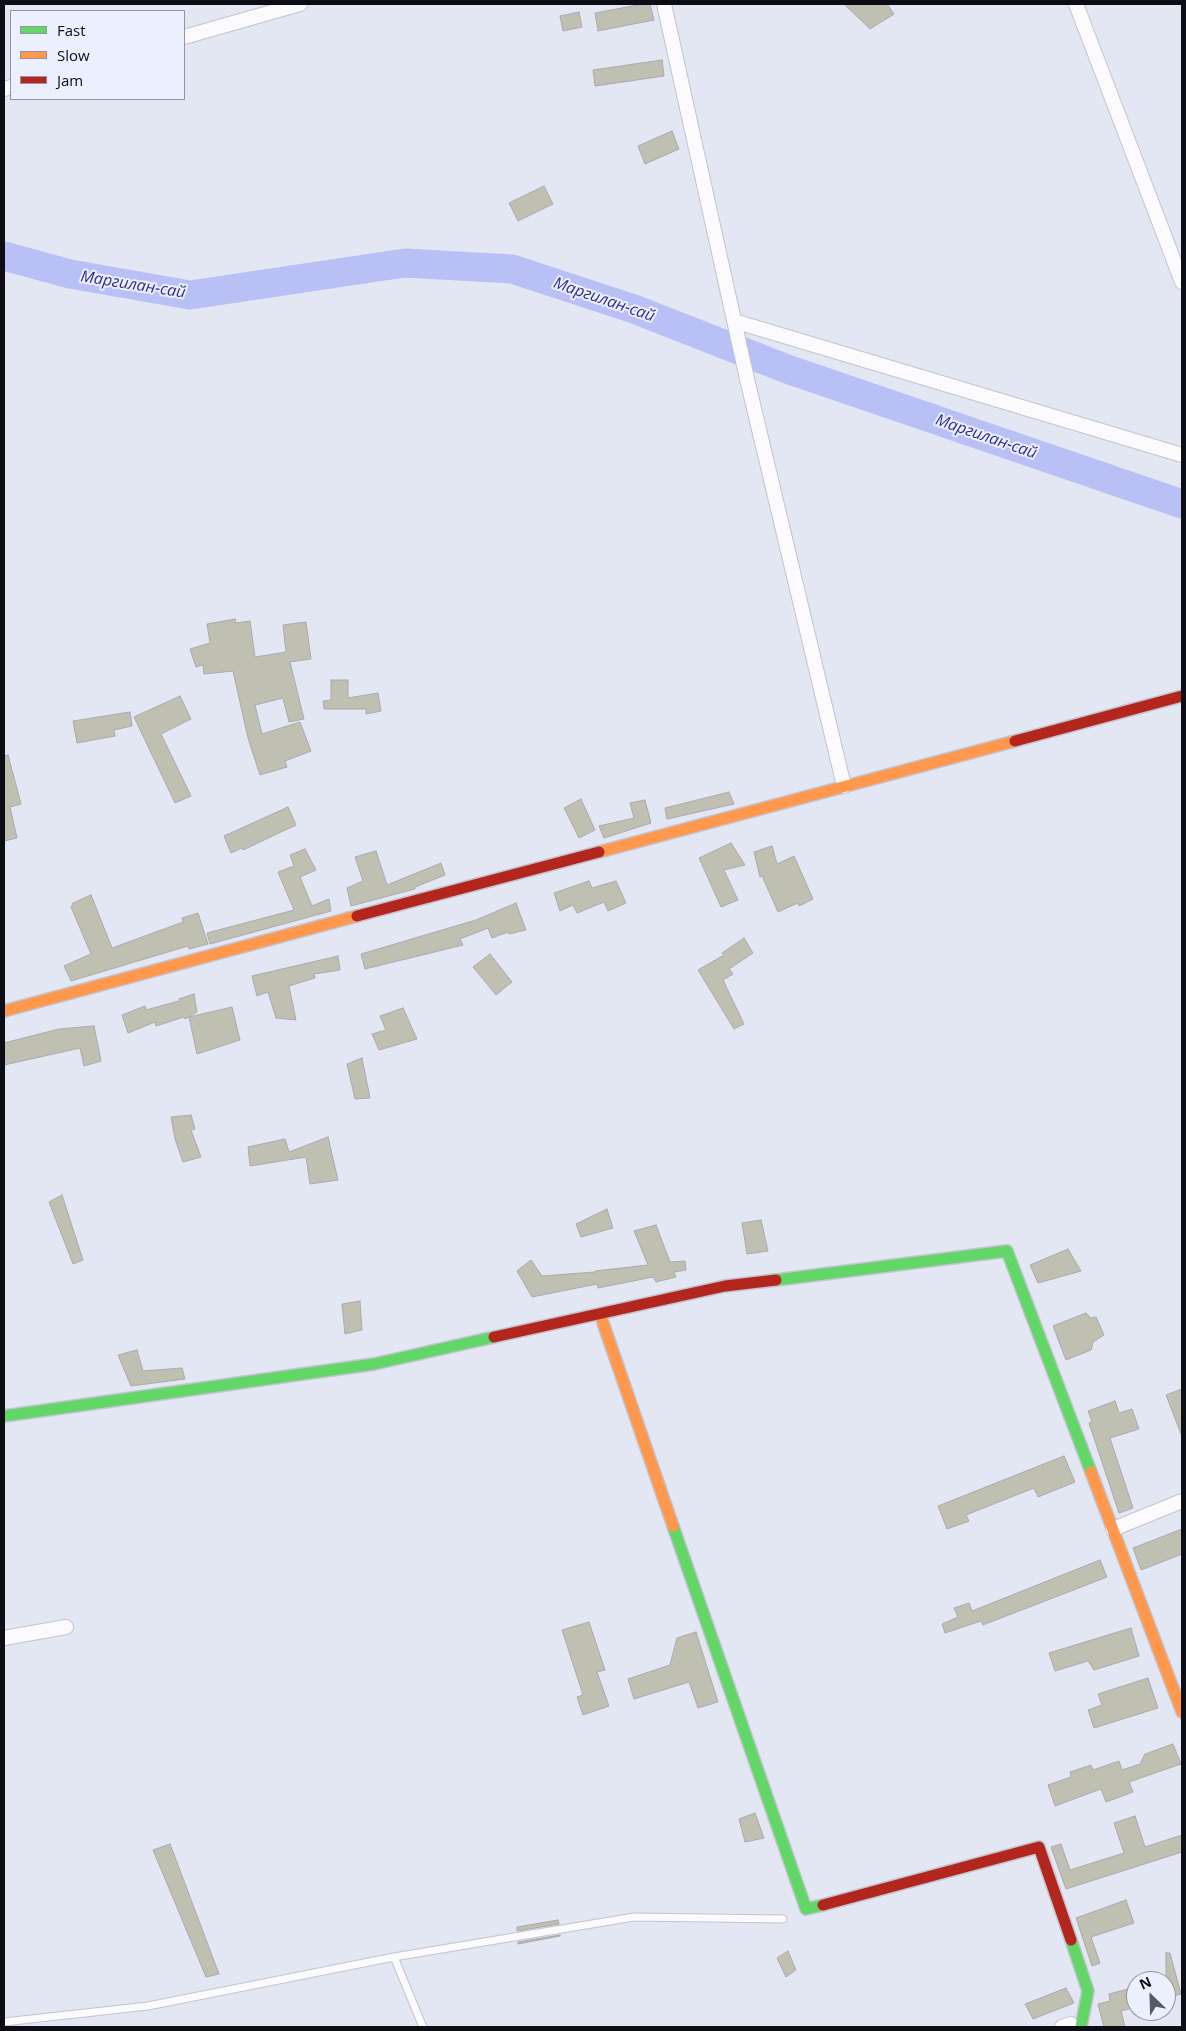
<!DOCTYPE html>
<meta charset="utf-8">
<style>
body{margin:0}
#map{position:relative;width:1186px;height:2031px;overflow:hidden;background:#e3e6f3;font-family:"Open Sans",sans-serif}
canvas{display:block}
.frame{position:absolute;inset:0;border:5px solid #0c0d15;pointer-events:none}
.legend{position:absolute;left:10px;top:10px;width:175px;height:90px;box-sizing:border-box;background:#eceffd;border:1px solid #9295a0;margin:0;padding:6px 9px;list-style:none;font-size:15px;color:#0c0d15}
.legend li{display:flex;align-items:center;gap:10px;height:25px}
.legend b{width:25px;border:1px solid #9295a0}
.north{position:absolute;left:1126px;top:1971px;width:50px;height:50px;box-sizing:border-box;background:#eceffd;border:1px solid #9295a0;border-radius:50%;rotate:336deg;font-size:14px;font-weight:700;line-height:20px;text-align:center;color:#0c0d15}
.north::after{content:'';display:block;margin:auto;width:18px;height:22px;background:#575963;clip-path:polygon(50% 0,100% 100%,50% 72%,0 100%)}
</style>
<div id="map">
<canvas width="1186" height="2031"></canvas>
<div class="frame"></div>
<ul class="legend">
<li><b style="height:6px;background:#63d668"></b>Fast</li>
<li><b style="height:6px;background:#ff974d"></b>Slow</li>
<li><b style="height:6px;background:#b3261e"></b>Jam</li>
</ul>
<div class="north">N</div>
</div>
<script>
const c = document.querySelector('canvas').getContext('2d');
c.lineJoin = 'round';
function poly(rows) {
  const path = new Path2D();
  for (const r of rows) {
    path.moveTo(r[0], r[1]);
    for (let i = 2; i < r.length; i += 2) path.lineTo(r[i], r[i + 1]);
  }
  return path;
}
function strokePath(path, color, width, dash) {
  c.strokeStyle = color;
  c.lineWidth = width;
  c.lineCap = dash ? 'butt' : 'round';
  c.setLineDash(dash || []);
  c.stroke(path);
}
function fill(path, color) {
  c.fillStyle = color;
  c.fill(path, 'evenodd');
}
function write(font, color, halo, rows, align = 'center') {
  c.font = font + ' "Open Sans",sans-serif';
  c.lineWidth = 4;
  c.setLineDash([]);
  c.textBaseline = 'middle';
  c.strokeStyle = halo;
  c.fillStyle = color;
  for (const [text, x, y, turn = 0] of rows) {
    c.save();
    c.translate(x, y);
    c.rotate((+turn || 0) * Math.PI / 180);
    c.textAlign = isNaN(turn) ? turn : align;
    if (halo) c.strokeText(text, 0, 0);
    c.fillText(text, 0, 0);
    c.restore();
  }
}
strokePath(poly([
 [4,256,70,274,190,295,405,263,512,269,634,309,787,369,1182,504]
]), '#b8c0f5', 29);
const building = poly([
 [643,4,650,4,654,20,598,31,595,13,643,4],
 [844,4,887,4,894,14,870,29,844,4],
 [579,12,582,27,563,31,560,16,579,12],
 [662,60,664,76,595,86,593,70,662,60],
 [672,131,679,149,645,164,638,146,672,131],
 [544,186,553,204,518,221,509,203,544,186],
 [235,619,236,623,250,621,255,657,286,652,283,625,306,622,311,659,290,662,304,719,289,722,283,698,255,705,262,734,300,722,311,751,285,761,287,767,260,775,248,738,233,671,204,674,203,665,196,667,190,649,210,643,207,624,235,619],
 [331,680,348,680,348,698,378,693,381,711,366,714,366,709,324,709,323,701,331,700,331,680],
 [180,696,191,719,161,734,191,796,175,803,134,717,180,696],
 [130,712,132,726,114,730,115,736,77,743,73,721,130,712],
 [8,755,21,804,10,807,17,838,4,841,4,756,8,755],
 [729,792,734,804,667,819,665,808,729,792],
 [581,799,595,830,579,838,564,808,581,799],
 [645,800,651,823,604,838,599,826,634,818,630,803,645,800],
 [288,807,296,825,243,850,242,848,231,853,224,836,288,807],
 [731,843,745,865,724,870,738,900,721,907,699,858,731,843],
 [772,846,777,864,794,856,813,899,799,906,798,903,778,912,762,876,760,877,754,852,772,846],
 [305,849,316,870,300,877,312,906,329,899,331,911,210,944,207,933,294,910,278,872,294,866,290,855,305,849],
 [376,851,387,885,441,863,445,875,415,887,415,889,351,906,347,888,363,881,355,857,376,851],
 [589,881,592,888,616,881,626,903,608,911,604,902,577,913,573,905,560,911,554,893,589,881],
 [91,895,112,948,183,922,182,918,198,913,208,944,189,949,188,946,71,981,64,966,91,954,71,907,73,903,91,895],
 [516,903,526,930,509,934,508,932,492,938,488,928,460,939,463,945,365,969,361,954,476,920,516,903],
 [744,938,753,953,729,969,733,974,723,980,744,1024,734,1029,698,970,724,955,722,953,744,938],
 [490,954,512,982,496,995,473,967,490,954],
 [338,956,340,970,314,974,315,978,289,986,296,1020,276,1018,268,992,257,996,252,976,338,956],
 [194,994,197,1012,185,1019,184,1017,156,1026,155,1022,128,1033,122,1015,145,1006,146,1010,179,1001,179,999,194,994],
 [232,1007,240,1040,197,1054,189,1017,232,1007],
 [403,1008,417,1039,379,1050,372,1034,386,1030,380,1016,403,1008],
 [94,1026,101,1061,84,1066,80,1048,4,1065,4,1043,59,1029,94,1026],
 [362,1058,370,1098,355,1099,347,1064,362,1058],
 [191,1115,195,1129,191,1130,201,1157,183,1162,175,1139,171,1117,191,1115],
 [328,1137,338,1180,310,1184,306,1157,250,1166,248,1147,285,1139,289,1152,328,1137],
 [62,1195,83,1260,73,1264,49,1202,62,1195],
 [607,1209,613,1228,581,1237,576,1224,607,1209],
 [761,1220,768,1251,747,1254,742,1223,761,1220],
 [656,1225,670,1262,685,1261,686,1270,674,1272,676,1277,656,1282,653,1277,598,1288,597,1284,532,1297,517,1271,531,1260,542,1276,595,1272,595,1271,648,1265,634,1231,656,1225],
 [1068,1249,1081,1271,1038,1283,1030,1265,1068,1249],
 [360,1301,362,1330,345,1334,342,1304,360,1301],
 [1086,1313,1091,1318,1096,1317,1104,1335,1093,1342,1091,1350,1066,1360,1053,1326,1086,1313],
 [137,1350,143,1371,182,1368,185,1379,131,1386,118,1355,137,1350],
 [1182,1389,1182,1434,1181,1434,1166,1395,1182,1389],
 [1115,1401,1119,1413,1132,1409,1139,1429,1110,1438,1133,1508,1119,1513,1089,1423,1092,1422,1088,1411,1115,1401],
 [1064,1456,1075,1482,1038,1497,1034,1488,966,1515,969,1521,947,1529,938,1506,1064,1456],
 [1182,1529,1182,1554,1141,1570,1133,1548,1182,1529],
 [1100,1560,1107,1577,983,1625,981,1621,945,1633,942,1624,958,1617,954,1608,969,1603,972,1611,1100,1560],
 [589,1622,605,1670,597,1672,609,1706,583,1715,577,1697,583,1695,562,1630,589,1622],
 [1131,1628,1139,1656,1094,1670,1088,1661,1055,1671,1049,1653,1131,1628],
 [696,1632,718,1702,698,1708,689,1682,634,1699,628,1679,670,1665,677,1638,696,1632],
 [1148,1678,1158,1708,1094,1728,1088,1710,1102,1705,1098,1694,1148,1678],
 [1173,1744,1181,1764,1129,1782,1133,1792,1106,1802,1101,1789,1055,1806,1048,1785,1071,1777,1070,1772,1091,1765,1093,1770,1119,1761,1122,1770,1140,1764,1145,1754,1173,1744],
 [755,1813,764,1838,745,1842,739,1819,755,1813],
 [1135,1816,1145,1847,1182,1835,1182,1852,1066,1889,1051,1847,1061,1844,1070,1870,1124,1853,1114,1823,1135,1816],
 [170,1844,219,1974,206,1977,153,1850,170,1844],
 [1126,1900,1134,1923,1091,1937,1100,1963,1092,1966,1076,1918,1126,1900],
 [558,1920,559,1924,517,1931,517,1927,558,1920],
 [560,1935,560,1936,518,1944,518,1942,560,1935],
 [788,1951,796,1970,786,1977,777,1958,788,1951],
 [1166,1953,1170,1953,1181,1994,1166,1998,1166,1953],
 [1136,1987,1136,2007,1121,2011,1125,2027,1104,2027,1098,2004,1110,2001,1109,1994,1136,1987],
 [1066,1988,1074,2003,1033,2019,1025,2004,1066,1988]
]);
fill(building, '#bfc0b2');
strokePath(building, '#a9aaac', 1);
const lane = poly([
 [4,2022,148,2006,394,1957],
 [423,2027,394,1957,634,1917,783,1919]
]);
const street = poly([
 [664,4,747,379,844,786],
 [1076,4,1182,282],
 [184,37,300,4],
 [4,89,11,87],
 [734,321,1182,455],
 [1113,1529,1182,1501],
 [4,1638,66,1627],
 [1062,2027,1071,2024,1072,2027]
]);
const fast = poly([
 [776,1280,1007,1251,1091,1472],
 [4,1416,374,1364,494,1337],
 [673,1526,806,1909,823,1905],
 [1071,1940,1088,1991,1081,2027]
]);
const slow = poly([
 [599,852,1015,741],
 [4,1011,357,916],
 [600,1314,673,1526],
 [1091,1472,1182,1712]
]);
const jam = poly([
 [1015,741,1182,696],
 [357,916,599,852],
 [494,1337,725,1286,776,1280],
 [823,1905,1039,1847,1071,1940]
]);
strokePath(lane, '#c2c4ce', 9);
strokePath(street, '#c2c4ce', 16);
strokePath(fast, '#c2c4ce', 14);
strokePath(slow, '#c2c4ce', 14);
strokePath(jam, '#c2c4ce', 14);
strokePath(lane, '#fbfbfd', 7);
strokePath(street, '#fbfbfd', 14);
strokePath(fast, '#63d668', 11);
strokePath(slow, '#ff974d', 11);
strokePath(jam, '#b3261e', 11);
write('italic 16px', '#2e2b8c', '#eceffd', [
 ["Маргилан-сай",133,285,9],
 ["Маргилан-сай",604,300,19],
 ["Маргилан-сай",986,437,19]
]);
</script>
